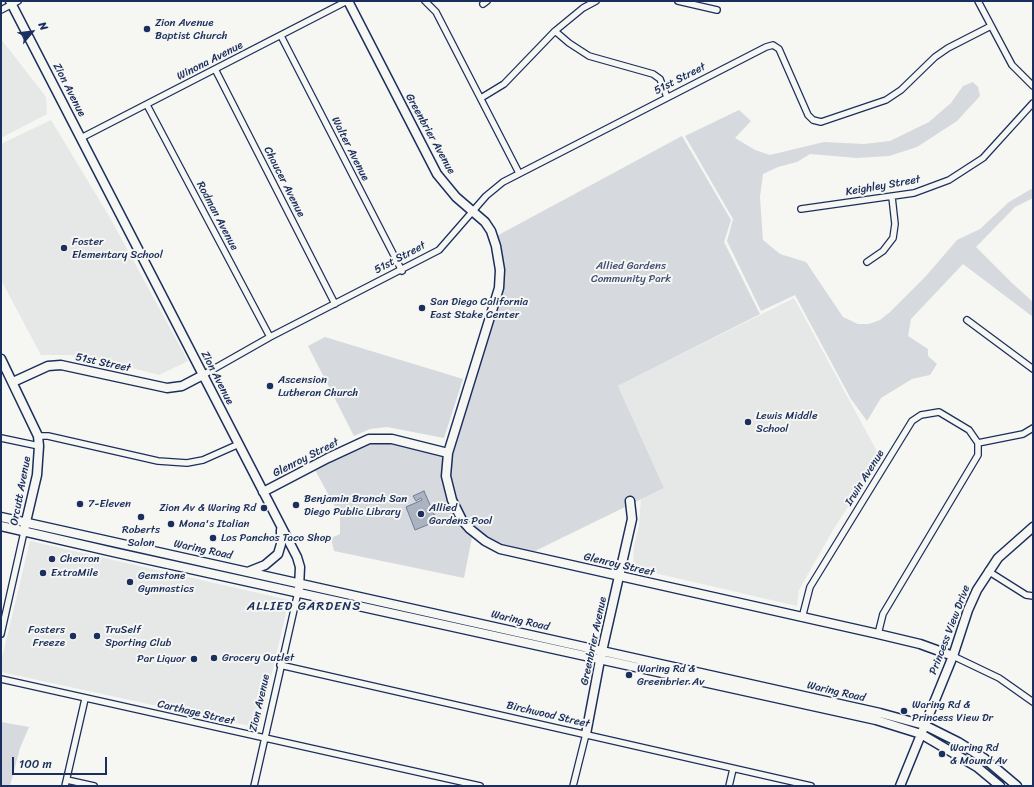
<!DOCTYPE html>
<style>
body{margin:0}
#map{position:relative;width:1034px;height:787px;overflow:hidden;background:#f6f6f2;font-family:Sriracha,sans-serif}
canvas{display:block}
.frame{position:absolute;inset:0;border:2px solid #1b2f5e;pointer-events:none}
.north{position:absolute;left:12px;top:12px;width:40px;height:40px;-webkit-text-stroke:3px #f6f6f2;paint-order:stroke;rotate:62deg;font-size:11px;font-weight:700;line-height:16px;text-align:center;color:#1b2f5e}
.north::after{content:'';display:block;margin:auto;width:14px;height:18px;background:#1b2f5e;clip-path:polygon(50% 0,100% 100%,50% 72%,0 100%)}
.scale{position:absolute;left:12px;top:757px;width:95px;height:18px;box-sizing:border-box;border:2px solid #1b2f5e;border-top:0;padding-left:5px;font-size:12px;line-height:14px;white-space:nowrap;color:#1b2f5e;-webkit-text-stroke:3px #f6f6f2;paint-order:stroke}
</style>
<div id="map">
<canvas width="1034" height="787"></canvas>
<div class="frame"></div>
<div class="north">N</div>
<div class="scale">100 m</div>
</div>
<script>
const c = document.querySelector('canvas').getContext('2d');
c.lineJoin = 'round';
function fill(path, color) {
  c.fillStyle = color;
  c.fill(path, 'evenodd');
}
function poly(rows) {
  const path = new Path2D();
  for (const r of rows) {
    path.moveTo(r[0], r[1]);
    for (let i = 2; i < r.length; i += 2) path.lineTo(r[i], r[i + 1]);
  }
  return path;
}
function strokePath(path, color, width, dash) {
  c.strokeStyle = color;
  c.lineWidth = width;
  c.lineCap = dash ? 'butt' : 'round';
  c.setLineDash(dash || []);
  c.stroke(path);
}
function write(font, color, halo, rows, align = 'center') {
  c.font = font + ' Sriracha,sans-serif';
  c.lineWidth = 4;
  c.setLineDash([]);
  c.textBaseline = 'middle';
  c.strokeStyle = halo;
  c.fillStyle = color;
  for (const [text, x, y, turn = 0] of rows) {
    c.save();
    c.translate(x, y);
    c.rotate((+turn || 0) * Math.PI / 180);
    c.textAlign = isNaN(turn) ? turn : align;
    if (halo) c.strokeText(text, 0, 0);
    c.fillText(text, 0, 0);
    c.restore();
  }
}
fill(poly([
 [1,39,46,97,47,114,1,138],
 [51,120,109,216,188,361,159,375,101,360,72,355,41,355,1,280,1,144],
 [794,298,880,457,833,530,799,590,797,606,633,568,634,546,639,525,641,499,664,488,618,386],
 [30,541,289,600,259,728,1,672,1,662]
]), '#e6e7e7');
fill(poly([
 [973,82,978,87,980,96,957,121,917,147,889,156,857,158,810,154,797,162,778,167,763,174,760,197,763,240,780,254,806,262,843,317,858,324,869,324,880,320,890,312,926,276,957,240,980,229,1009,202,1033,188,1033,198,1015,207,976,247,1012,283,1033,302,1033,317,963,264,911,319,908,336,928,349,928,356,937,364,930,375,912,379,881,398,867,421,851,399,795,295,761,311,727,241,733,219,685,136,739,110,751,121,735,138,755,150,770,155,824,142,864,144,890,141,929,122,951,103,963,86],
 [682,136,731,220,724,242,760,314,618,386,664,488,535,551,506,551,473,532,464,578,334,551,331,538,340,534,340,516,314,468,372,439,448,453,499,288,493,238],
 [325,337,463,379,444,438,387,427,370,429,354,436,308,346],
 [1,722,29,727,20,748,10,786,1,786]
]), '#d6d9dd');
const water = poly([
 [424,491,437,521,415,530,406,507,422,500,421,498,416,501,413,496,424,491]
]);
fill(water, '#abb2c0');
strokePath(water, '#717e99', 1);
const street = poly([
 [425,1,436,12,519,173],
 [678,1,717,10],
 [978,1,1012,65,1033,86],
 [483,4,487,1],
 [1,10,18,1],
 [555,31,569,43,589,56,653,74,660,79,667,97],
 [281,36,402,271],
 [215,69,335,304],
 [481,98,504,84,555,31,583,8,596,1],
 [147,105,270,337],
 [81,138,347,1],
 [801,209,914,193,949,180,983,158,1033,103],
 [867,262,883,251,893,238,895,224,892,197],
 [967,320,1033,369],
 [203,375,270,337,439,250,486,196,503,182,766,47,773,45,779,49,808,115,813,120,821,122,886,100,901,90,935,57,948,48,991,26],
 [38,436,48,436,158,461,187,463,203,460,239,444],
 [1,438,39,446],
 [978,443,1023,434,1033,428],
 [988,571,1026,595,1033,596],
 [802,618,810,587,912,421,921,415,939,412,969,430,978,443,978,455,883,614,878,634],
 [1,634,24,532],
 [953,656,999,678,1033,702],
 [280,665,811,786],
 [1,679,480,786],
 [67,780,94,786],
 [65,786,85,699],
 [254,786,298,592],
 [573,786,586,734],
 [729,786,733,769]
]);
const secondary = poly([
 [10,1,297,557,300,567,299,588],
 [348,1,437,174,456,197,485,222,491,231,496,246,500,270,499,288,448,453,446,476,452,500,462,520,470,529,485,541,500,549,878,634,920,644,953,656],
 [1,359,38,436,39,446,37,475,25,526],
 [13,382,48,366,61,365,167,388,182,386,203,375],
 [263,492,328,458,369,439,392,439,448,453],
 [1,517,880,713,924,725,958,742,985,759,1017,786],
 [1,526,113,552,876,720,921,734,977,767,1000,786],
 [250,571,265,565,278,554,281,544,281,530],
 [586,734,600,660,632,519,630,501],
 [900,786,953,656,968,610,977,590,998,558,1033,527]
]);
strokePath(street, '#1b2f5e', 8);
strokePath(secondary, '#1b2f5e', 11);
strokePath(street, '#f6f6f2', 5.5);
strokePath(secondary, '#f6f6f2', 8);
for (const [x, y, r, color] of [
 [147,29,4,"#1b2f5e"],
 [64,248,4,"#1b2f5e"],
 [422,308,4,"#1b2f5e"],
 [270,386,4,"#1b2f5e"],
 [748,422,4,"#1b2f5e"],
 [80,504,4,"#1b2f5e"],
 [296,505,4,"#1b2f5e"],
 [264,508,4,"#1b2f5e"],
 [421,514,4,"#1b2f5e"],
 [141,517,4,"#1b2f5e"],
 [171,524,4,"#1b2f5e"],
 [213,538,4,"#1b2f5e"],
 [52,559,4,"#1b2f5e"],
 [43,573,4,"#1b2f5e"],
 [130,582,4,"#1b2f5e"],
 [73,636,4,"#1b2f5e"],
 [97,636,4,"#1b2f5e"],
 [214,658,4,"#1b2f5e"],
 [194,659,4,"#1b2f5e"],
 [629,675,4,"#1b2f5e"],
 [904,711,4,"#1b2f5e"],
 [942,754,4,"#1b2f5e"]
]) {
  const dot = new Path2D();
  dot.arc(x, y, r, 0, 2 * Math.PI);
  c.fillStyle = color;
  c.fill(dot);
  strokePath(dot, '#f6f6f2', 1.5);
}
write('11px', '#1b2f5e', '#f6f6f2', [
 ["Zion Avenue",155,23],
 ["Baptist Church",155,36],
 ["Foster",72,242],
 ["Elementary School",72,255],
 ["San Diego California",430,302],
 ["East Stake Center",430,315],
 ["Ascension",278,380],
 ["Lutheran Church",278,393],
 ["Lewis Middle",756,416],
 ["School",756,429],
 ["Benjamin Branch San",304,499],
 ["Diego Public Library",304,512],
 ["7-Eleven",88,504],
 ["Zion Av & Waring Rd",256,508,"right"],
 ["Allied",429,508],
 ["Gardens Pool",429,521],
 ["Mona's Italian",179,524],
 ["Roberts",141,530,"center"],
 ["Salon",141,543,"center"],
 ["Los Panchos Taco Shop",221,538],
 ["Chevron",60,559],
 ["ExtraMile",51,573],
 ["Gemstone",138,576],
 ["Gymnastics",138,589],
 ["Fosters",65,630,"right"],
 ["Freeze",65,643,"right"],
 ["TruSelf",105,630],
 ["Sporting Club",105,643],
 ["Grocery Outlet",222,658],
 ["Par Liquor",186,659,"right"],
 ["Waring Rd &",637,669],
 ["Greenbrier Av",637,682],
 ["Waring Rd &",912,705],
 ["Princess View Dr",912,718],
 ["Waring Rd",950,748],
 ["& Mound Av",950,761]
], 'left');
write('11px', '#1b2f5e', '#f6f6f2', [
 ["Winona Avenue",210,61,-27],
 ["51st Street",680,79,-27],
 ["Zion Avenue",69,90,63],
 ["Greenbrier Avenue",430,134,61],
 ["Walter Avenue",350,149,63],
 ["Chaucer Avenue",284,182,63],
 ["Keighley Street",883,186,-10],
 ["Rodman Avenue",217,216,62],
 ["51st Street",400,258,-28],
 ["51st Street",103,363,12],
 ["Zion Avenue",217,378,63],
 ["Glenroy Street",306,458,-27],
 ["Irwin Avenue",865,478,-58],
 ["Orcutt Avenue",21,491,-79],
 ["Waring Road",203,550,12],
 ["Glenroy Street",619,565,13],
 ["Waring Road",520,621,13],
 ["Princess View Drive",950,630,-69],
 ["Greenbrier Avenue",594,641,-78],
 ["Waring Road",836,692,13],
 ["Zion Avenue",260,703,-77],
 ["Carthage Street",196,713,13],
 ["Birchwood Street",548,715,13]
]);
write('11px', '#405177', '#f6f6f2', [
 ["Allied Gardens",631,266],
 ["Community Park",631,279]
]);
c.letterSpacing = '1px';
write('13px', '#1b2f5e', '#f6f6f2', [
 ["ALLIED GARDENS",304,607]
]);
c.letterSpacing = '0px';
</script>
